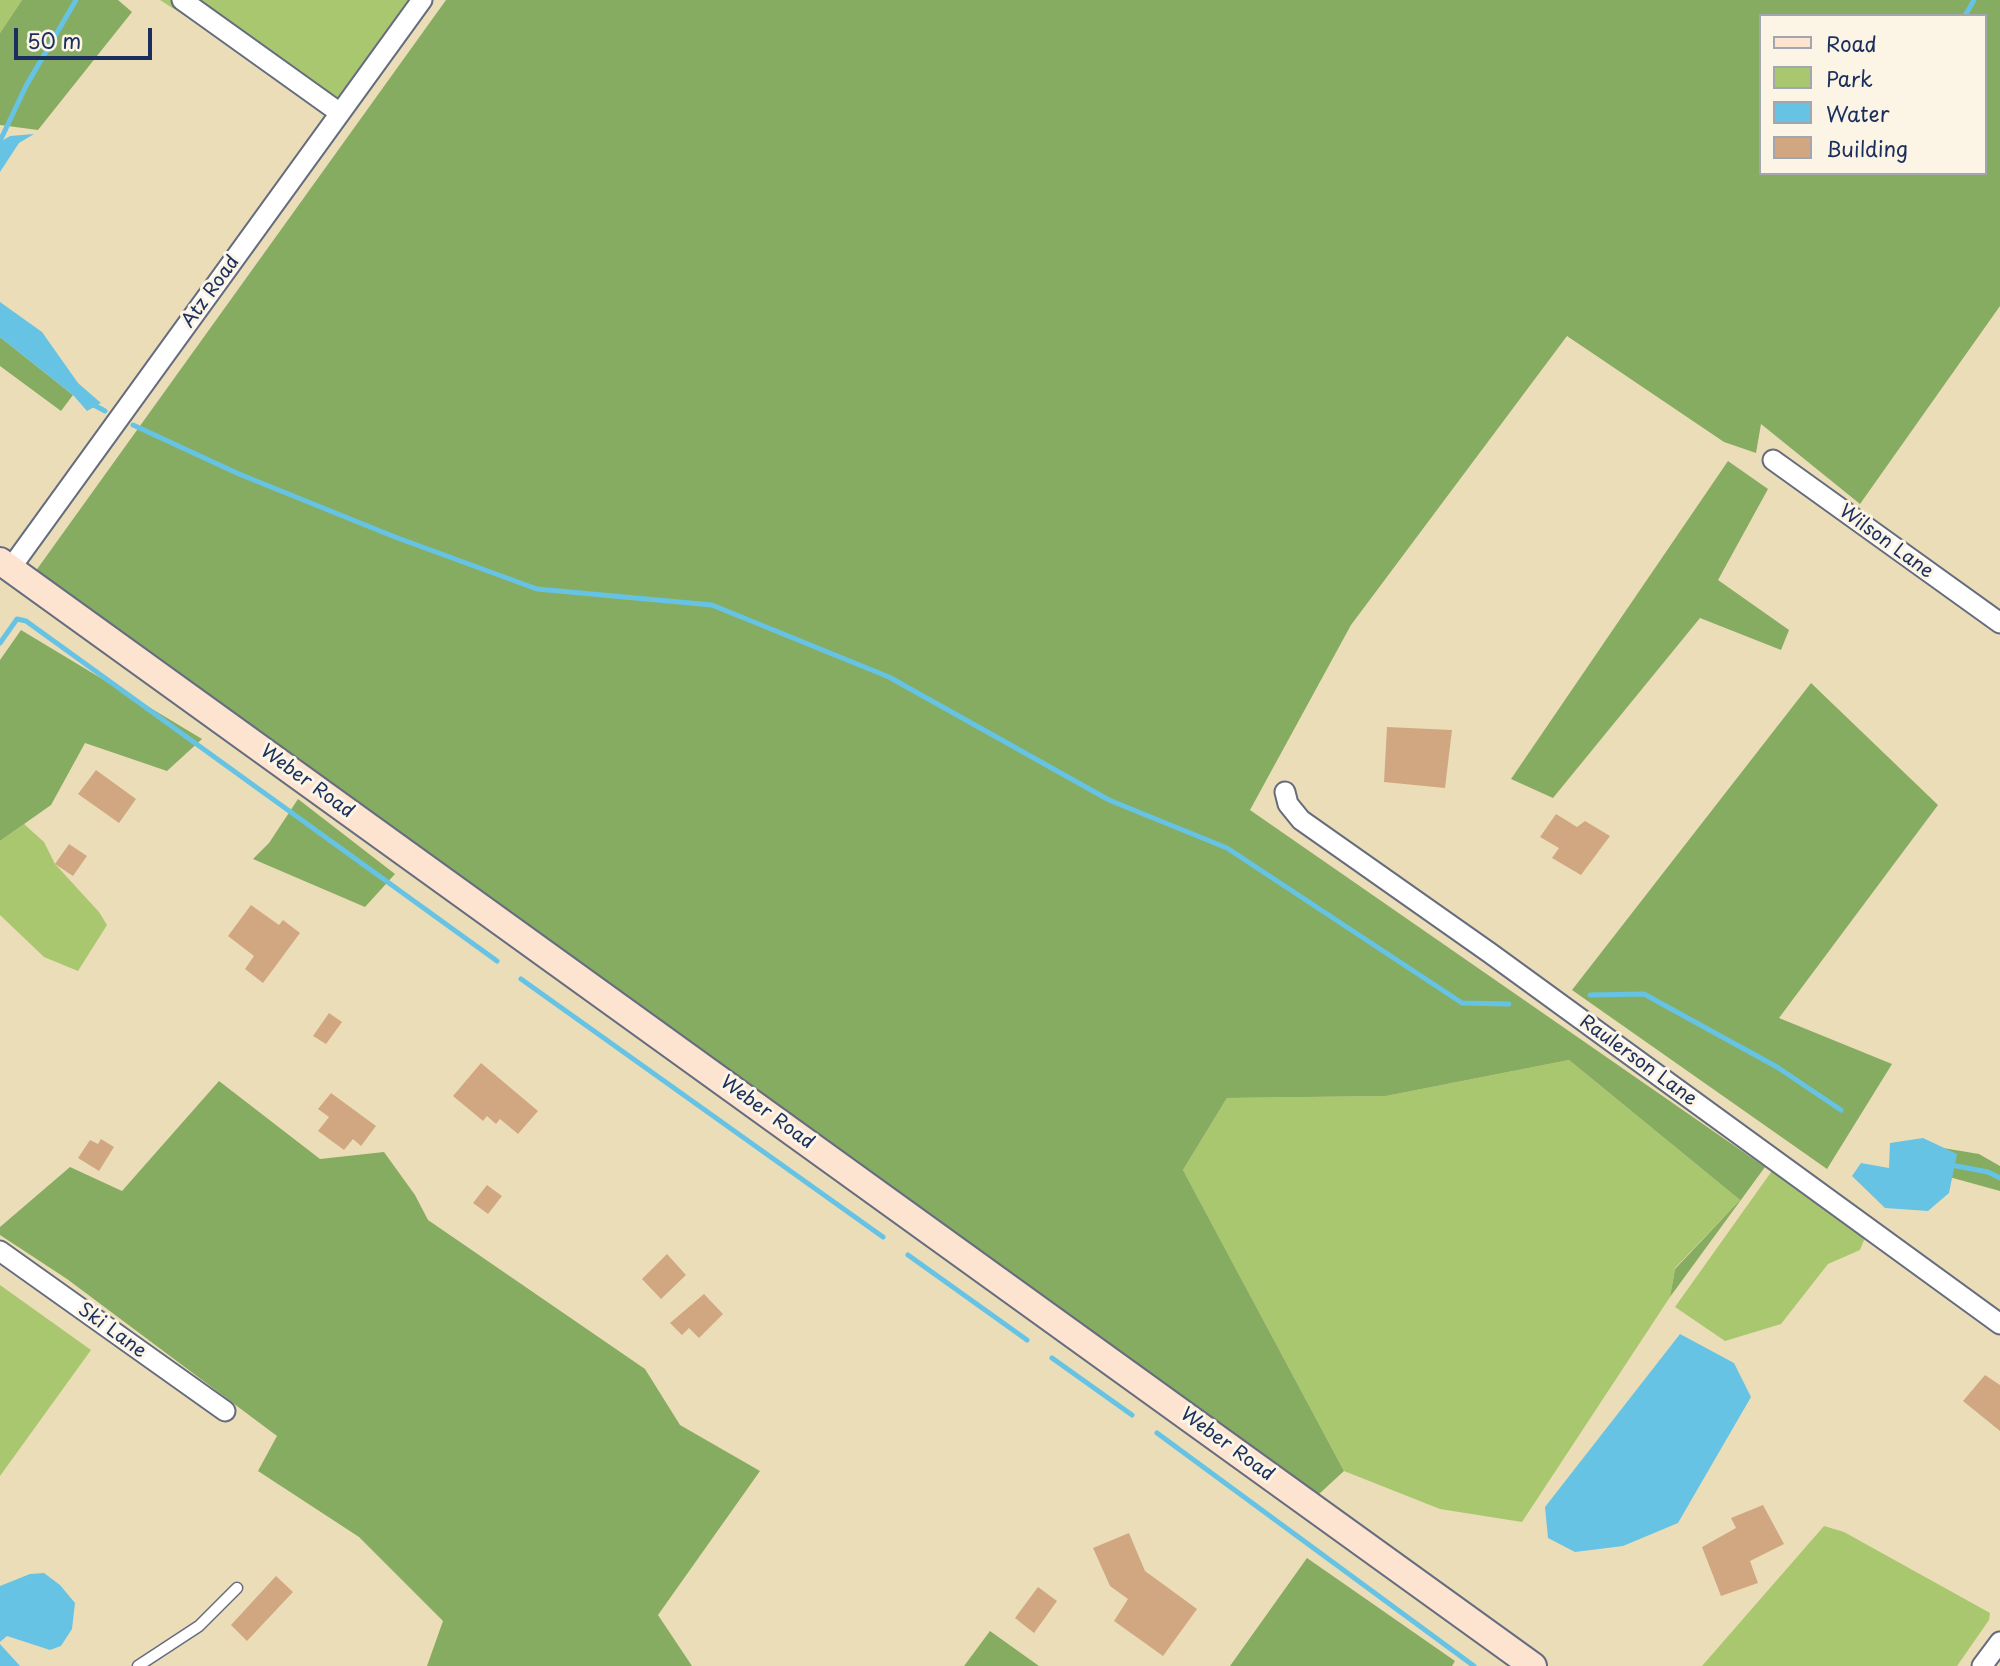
<!DOCTYPE html>
<style>
body{margin:0}
#map{position:relative;width:2000px;height:1666px;overflow:hidden;background:#ecddb9;font-family:"Playpen Sans",sans-serif}
canvas{display:block}
.legend{position:absolute;left:1759px;top:14px;width:228px;height:161px;box-sizing:border-box;background:#fcf5e5;border:2px solid #a2a6af;margin:0;padding:9px 12px;list-style:none;font-size:21px;color:#1b2f5e}
.legend li{display:flex;align-items:center;gap:14px;height:35px}
.legend b{width:35px;border:2px solid #a2a6af}
.scale{position:absolute;left:14px;top:28px;width:138px;height:32px;box-sizing:border-box;border:4px solid #1b2f5e;border-top:0;padding-left:9px;font-size:21px;line-height:24px;white-space:nowrap;color:#1b2f5e;-webkit-text-stroke:5px #fcf5e5;paint-order:stroke}
</style>
<div id="map">
<canvas width="2000" height="1666"></canvas>
<ul class="legend">
<li><b style="height:9px;background:#fde4d1"></b>Road</li>
<li><b style="height:19px;background:#a8c76e"></b>Park</li>
<li><b style="height:19px;background:#66c3e4"></b>Water</li>
<li><b style="height:19px;background:#d1a782"></b>Building</li>
</ul>
<div class="scale">50 m</div>
</div>
<script>
const c = document.querySelector('canvas').getContext('2d');
c.lineJoin = 'round';
function fill(path, color) {
  c.fillStyle = color;
  c.fill(path, 'evenodd');
}
function poly(rows) {
  const path = new Path2D();
  for (const r of rows) {
    path.moveTo(r[0], r[1]);
    for (let i = 2; i < r.length; i += 2) path.lineTo(r[i], r[i + 1]);
  }
  return path;
}
function strokePath(path, color, width, dash) {
  c.strokeStyle = color;
  c.lineWidth = width;
  c.lineCap = dash ? 'butt' : 'round';
  c.setLineDash(dash || []);
  c.stroke(path);
}
function write(font, color, halo, rows, align = 'center') {
  c.font = font + ' "Playpen Sans",sans-serif';
  c.lineWidth = 6;
  c.setLineDash([]);
  c.textBaseline = 'middle';
  c.strokeStyle = halo;
  c.fillStyle = color;
  for (const [text, x, y, turn = 0] of rows) {
    c.save();
    c.translate(x, y);
    c.rotate((+turn || 0) * Math.PI / 180);
    c.textAlign = isNaN(turn) ? turn : align;
    if (halo) c.strokeText(text, 0, 0);
    c.fillText(text, 0, 0);
    c.restore();
  }
}
fill(poly([
 [0,0,22,0,0,33],
 [160,0,428,0,432,3,348,120],
 [24,824,44,842,55,864,99,912,107,925,78,971,44,957,0,915,0,841],
 [1569,1060,1740,1200,1675,1268,1670,1297,1522,1522,1440,1509,1344,1471,1183,1170,1227,1098,1386,1096],
 [1774,1168,1866,1235,1860,1250,1828,1264,1781,1324,1725,1341,1675,1307],
 [0,1285,91,1350,0,1476],
 [1824,1526,1844,1532,1990,1613,1989,1620,1957,1666,1702,1666]
]), '#a8c76e');
fill(poly([
 [22,0,118,0,132,12,38,130,0,125,0,33],
 [446,0,2000,0,2000,306,1860,504,1761,424,1756,453,1724,442,1567,336,1351,625,1250,810,1765,1167,1670,1297,1675,1269,1740,1200,1569,1060,1386,1096,1227,1098,1183,1170,1344,1471,1319,1494,35,572],
 [1760,16,1984,16,1984,173,1760,173],
 [0,337,73,395,61,411,0,366],
 [1728,461,1768,489,1718,580,1789,630,1781,650,1700,618,1553,798,1511,779],
 [21,630,202,739,167,771,85,743,51,805,0,841,0,660],
 [1811,683,1938,805,1779,1018,1892,1064,1827,1169,1572,990],
 [298,799,395,874,365,907,253,859,269,843],
 [219,1081,320,1159,384,1152,415,1195,428,1220,645,1369,680,1425,760,1471,658,1615,692,1666,427,1666,443,1621,359,1537,258,1471,277,1436,67,1279,0,1235,0,1227,70,1167,122,1191],
 [1931,1146,1979,1154,2000,1166,2000,1191,1931,1172],
 [1307,1558,1455,1661,1452,1666,1230,1666],
 [990,1631,1039,1666,964,1666]
]), '#86ac61');
fill(poly([
 [34,134,19,143,0,172,0,142,10,136],
 [0,302,42,332,78,383,101,403,87,411,73,395,0,337],
 [1923,1138,1957,1154,1949,1193,1928,1211,1885,1208,1852,1176,1861,1163,1889,1168,1890,1143],
 [1680,1334,1734,1363,1751,1397,1678,1523,1623,1546,1575,1552,1548,1538,1545,1507],
 [44,1573,60,1585,75,1603,72,1629,61,1646,50,1650,7,1636,0,1642,0,1586,30,1574],
 [0,1644,20,1666,0,1666]
]), '#66c3e4');
strokePath(poly([
 [1965,16,1974,0],
 [0,141,26,86,76,0],
 [92,404,105,411],
 [133,425,239,474,395,537,537,589,712,605,889,677,1109,800,1227,848,1462,1003,1509,1004],
 [0,643,17,619,26,621,497,961],
 [521,979,883,1237],
 [1590,995,1644,994,1777,1067,1841,1110],
 [1951,1165,1988,1172,2000,1178],
 [908,1255,1027,1340],
 [1052,1358,1132,1415],
 [1157,1433,1474,1666]
]), '#66c3e4', 5);
fill(poly([
 [1387,727,1452,730,1445,788,1384,782],
 [96,770,136,799,119,823,78,794],
 [1556,814,1577,827,1585,821,1610,836,1581,875,1552,858,1559,848,1540,837],
 [69,844,87,856,73,876,55,864],
 [251,905,279,925,283,920,300,933,263,983,245,969,254,956,228,936],
 [329,1013,342,1022,326,1044,313,1036],
 [481,1063,538,1111,518,1134,500,1119,496,1124,487,1116,483,1121,453,1096],
 [331,1093,376,1126,361,1146,353,1139,344,1150,318,1131,329,1117,318,1109],
 [101,1139,114,1147,99,1171,78,1158,90,1140,98,1144],
 [487,1185,502,1196,488,1214,473,1203],
 [667,1254,686,1275,661,1299,642,1279],
 [704,1294,723,1314,699,1338,689,1328,682,1335,670,1323],
 [1985,1375,2000,1385,2000,1431,1963,1401],
 [1763,1505,1784,1544,1750,1561,1758,1583,1721,1596,1702,1547,1736,1528,1731,1518],
 [1129,1533,1145,1571,1197,1609,1163,1656,1114,1621,1128,1599,1110,1586,1093,1548],
 [276,1576,293,1592,247,1641,231,1625],
 [1038,1587,1057,1601,1034,1633,1015,1618]
]), '#d1a782');
const lane = poly([
 [138,1666,199,1626,237,1588]
]);
const street = poly([
 [182,0,340,113],
 [1773,460,2000,623],
 [10,569,422,0],
 [1285,792,1288,804,1301,820,1490,953,2000,1324],
 [0,1251,225,1411],
 [1982,1666,2000,1642]
]);
const secondary = poly([
 [0,561,1533,1666]
]);
strokePath(lane, '#646c7e', 13);
strokePath(street, '#646c7e', 23);
strokePath(secondary, '#646c7e', 30);
strokePath(lane, '#fff', 10);
strokePath(street, '#fff', 19);
strokePath(secondary, '#fde4d1', 26);
write('19px', '#1b2f5e', '#fcf5e5', [
 ["Atz Road",211,292,-54],
 ["Wilson Lane",1886,542,36],
 ["Weber Road",307,782,36],
 ["Raulerson Lane",1638,1061,36],
 ["Weber Road",767,1113,36],
 ["Ski Lane",112,1331,36],
 ["Weber Road",1227,1445,36]
]);
</script>
